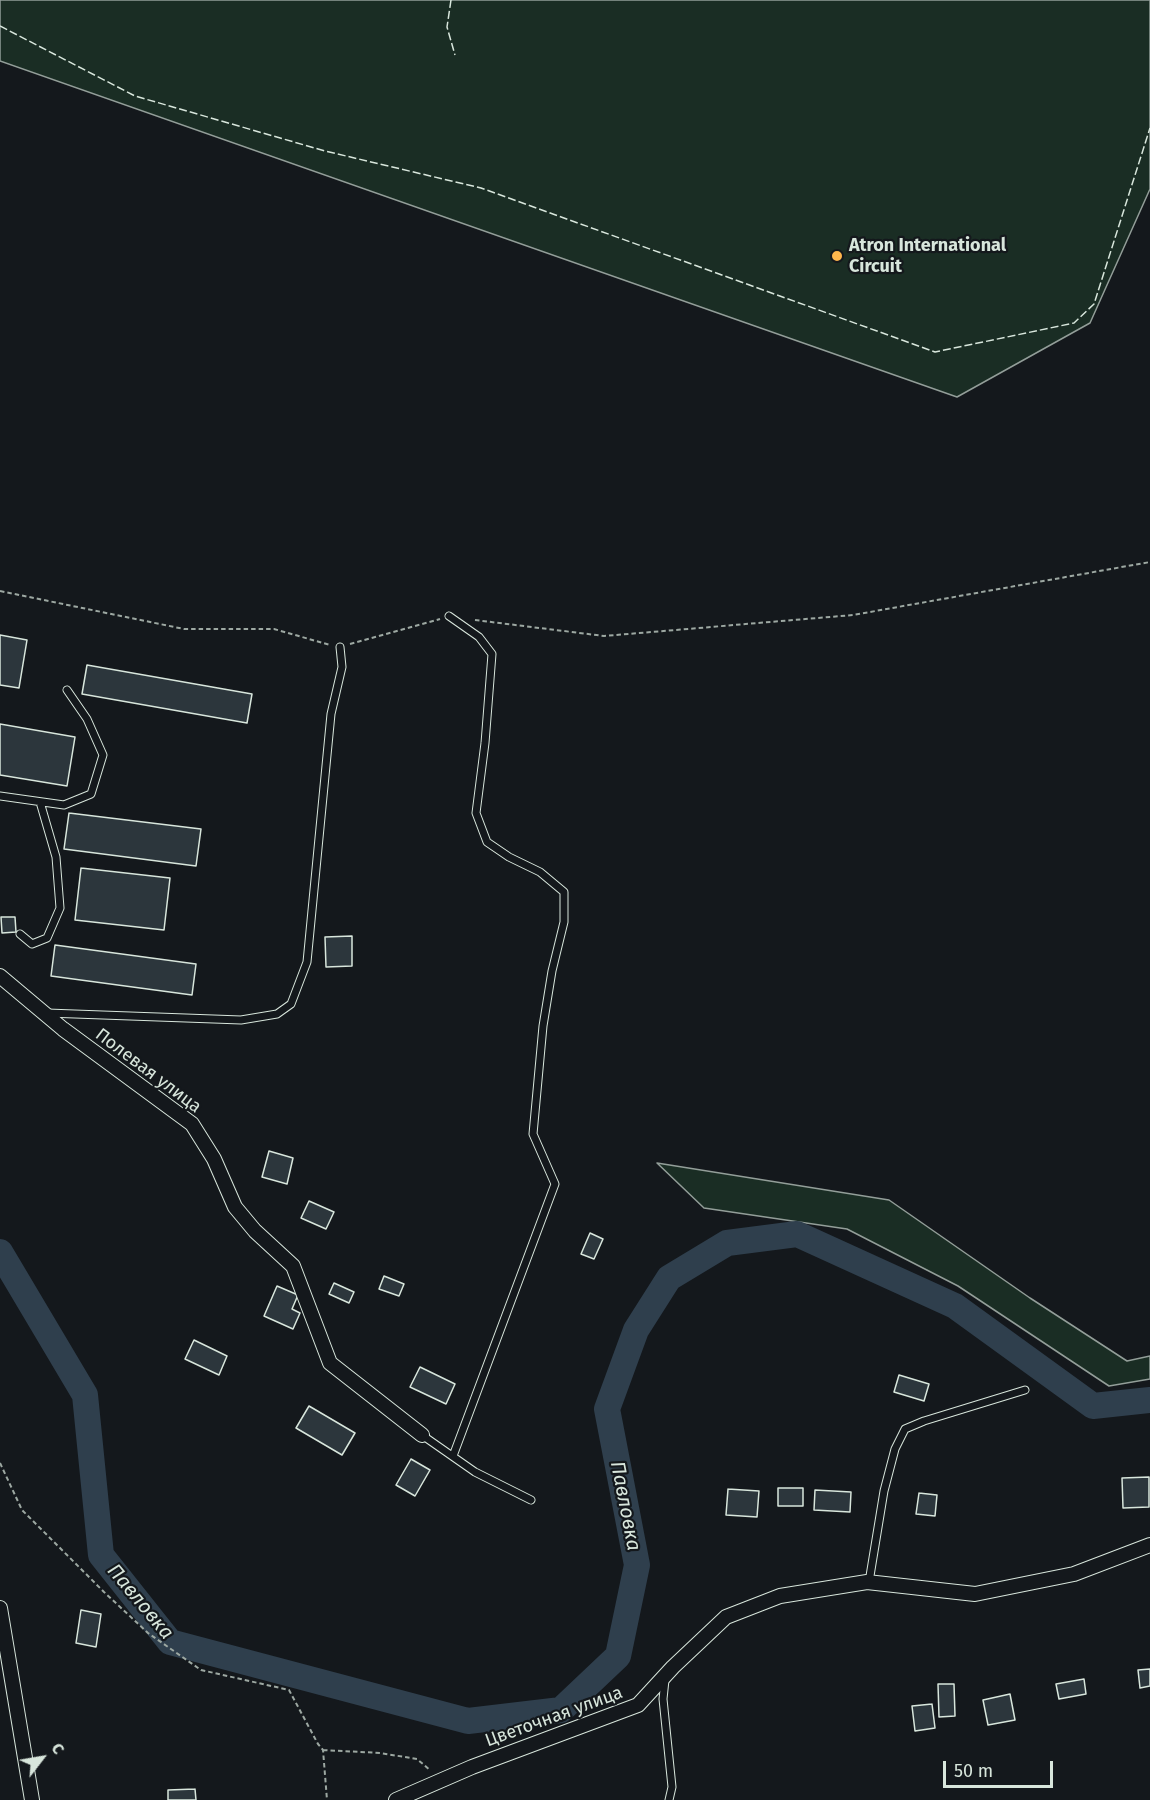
<!DOCTYPE html>
<meta charset="utf-8">
<style>
body{margin:0}
#map{position:relative;width:1150px;height:1800px;overflow:hidden;background:#14181c;font-family:"Fira Sans",sans-serif}
canvas{display:block}
.north{position:absolute;left:12px;top:1728px;width:60px;height:60px;-webkit-text-stroke:4px #14181c;paint-order:stroke;rotate:59deg;font-size:16px;font-weight:700;line-height:24px;text-align:center;color:#d8e6dc}
.north::after{content:'';display:block;margin:auto;width:21px;height:27px;background:#d8e6dc;clip-path:polygon(50% 0,100% 100%,50% 72%,0 100%)}
.scale{position:absolute;left:943px;top:1761px;width:110px;height:27px;box-sizing:border-box;border:3px solid #d8e6dc;border-top:0;padding-left:8px;font-size:18px;line-height:21px;white-space:nowrap;color:#d8e6dc;-webkit-text-stroke:4px #14181c;paint-order:stroke}
</style>
<div id="map">
<canvas width="1150" height="1800"></canvas>
<div class="north">С</div>
<div class="scale">50 m</div>
</div>
<script>
const c = document.querySelector('canvas').getContext('2d');
c.lineJoin = 'round';
function fill(path, color) {
  c.fillStyle = color;
  c.fill(path, 'evenodd');
}
function poly(rows) {
  const path = new Path2D();
  for (const r of rows) {
    path.moveTo(r[0], r[1]);
    for (let i = 2; i < r.length; i += 2) path.lineTo(r[i], r[i + 1]);
  }
  return path;
}
function strokePath(path, color, width, dash) {
  c.strokeStyle = color;
  c.lineWidth = width;
  c.lineCap = dash ? 'butt' : 'round';
  c.setLineDash(dash || []);
  c.stroke(path);
}
function write(font, color, halo, rows, align = 'center') {
  c.font = font + ' "Fira Sans",sans-serif';
  c.lineWidth = 4.5;
  c.setLineDash([]);
  c.textBaseline = 'middle';
  c.strokeStyle = halo;
  c.fillStyle = color;
  for (const [text, x, y, turn = 0] of rows) {
    c.save();
    c.translate(x, y);
    c.rotate((+turn || 0) * Math.PI / 180);
    c.textAlign = isNaN(turn) ? turn : align;
    if (halo) c.strokeText(text, 0, 0);
    c.fillText(text, 0, 0);
    c.restore();
  }
}
const green = poly([
 [0,0,1150,0,1150,189,1090,323,957,397,0,61,0,0],
 [657,1163,889,1200,1030,1298,1127,1361,1150,1356,1150,1379,1109,1386,958,1286,847,1229,704,1208,657,1163]
]);
fill(green, '#1a2d24');
strokePath(green, '#939e99', 1.5);
strokePath(poly([
 [0,1252,85,1395,101,1555,170,1642,468,1721,561,1710,618,1656,637,1565,607,1409,636,1330,669,1278,727,1243,797,1234,955,1306,1093,1406,1150,1400]
]), '#2f3f4d', 26);
const building = poly([
 [0,635,27,640,19,688,0,685,0,635],
 [87,665,252,694,247,723,82,694,87,665],
 [0,724,75,737,67,786,0,775,0,724],
 [69,813,201,829,196,866,64,849,69,813],
 [81,868,170,878,164,930,75,920,81,868],
 [1,917,15,917,16,932,2,933,1,917],
 [352,936,352,966,326,967,325,937,352,936],
 [55,945,196,964,192,995,51,976,55,945],
 [269,1151,293,1158,287,1184,262,1177,269,1151],
 [309,1201,334,1212,326,1229,301,1218,309,1201],
 [590,1233,603,1239,594,1259,581,1254,590,1233],
 [384,1276,404,1284,399,1296,379,1289,384,1276],
 [334,1283,354,1292,349,1303,329,1294,334,1283],
 [277,1286,298,1295,292,1309,300,1313,293,1329,264,1316,277,1286],
 [194,1340,227,1356,219,1375,185,1359,194,1340],
 [420,1367,455,1384,446,1404,410,1387,420,1367],
 [899,1375,929,1384,924,1401,894,1392,899,1375],
 [309,1406,355,1433,342,1455,296,1428,309,1406],
 [411,1459,430,1470,415,1496,396,1485,411,1459],
 [1149,1477,1149,1507,1123,1508,1122,1478,1149,1477],
 [778,1488,803,1488,803,1506,778,1506,778,1488],
 [728,1489,759,1491,757,1517,726,1515,728,1489],
 [815,1490,851,1492,850,1512,814,1510,815,1490],
 [919,1493,937,1495,935,1516,916,1514,919,1493],
 [81,1610,101,1614,96,1647,76,1643,81,1610],
 [1150,1669,1150,1686,1140,1688,1138,1670,1150,1669],
 [1084,1679,1086,1694,1059,1699,1056,1684,1084,1679],
 [938,1684,954,1684,955,1716,939,1717,938,1684],
 [1010,1694,1015,1720,988,1725,983,1700,1010,1694],
 [932,1704,935,1728,915,1731,912,1706,932,1704],
 [195,1789,196,1800,168,1800,168,1790,195,1789]
]);
fill(building, '#2c363c');
strokePath(building, '#d8e6dc', 1.5);
const service = poly([
 [449,616,479,637,492,654,485,743,476,813,487,842,509,857,540,872,564,892,564,922,552,971,543,1026,533,1134,555,1184,453,1456],
 [0,796,64,805,91,794,103,755,87,719,67,690],
 [20,934,32,944,47,938,60,908,56,857,40,802],
 [47,1013,241,1020,277,1014,291,1004,307,962,331,714,342,667,340,647],
 [422,1435,475,1472,531,1500],
 [869,1582,884,1491,895,1449,905,1429,924,1421,1025,1390],
 [665,1680,663,1699,672,1787,669,1800]
]);
const minor = poly([
 [0,976,63,1029,192,1124,214,1159,235,1207,255,1231,293,1266,330,1363,422,1435],
 [0,1608,32,1800],
 [396,1800,472,1767,638,1705,673,1667,726,1617,780,1596,867,1582,975,1594,1074,1574,1150,1545]
]);
strokePath(service, '#d8e6dc', 9);
strokePath(minor, '#d8e6dc', 16);
strokePath(poly([
 [0,591,184,629,274,629,330,645],
 [475,620,604,636,853,615,1150,562],
 [350,644,440,619],
 [0,1463,22,1510,104,1592,148,1633,201,1670,289,1690,318,1744,323,1750,327,1800],
 [323,1750,380,1753,417,1759,430,1770]
]), '#9da8a2', 2, [4.5, 3]);
strokePath(service, '#14181c', 7);
strokePath(minor, '#14181c', 14);
strokePath(poly([
 [451,0,447,27,455,55],
 [0,26,135,96,325,151,481,188,935,352,1074,323,1094,304,1150,128]
]), '#d8e6dc', 1.5, [8, 3]);
for (const [x, y, r, color] of [
 [837,256,6,"#ffb74d"]
]) {
  const dot = new Path2D();
  dot.arc(x, y, r, 0, 2 * Math.PI);
  c.fillStyle = color;
  c.fill(dot);
  strokePath(dot, '#14181c', 2);
}
write('bold 18px', '#d8e6dc', '#14181c', [
 ["Atron International",849,246],
 ["Circuit",849,267]
], 'left');
write('18px', '#d8e6dc', '#14181c', [
 ["Полевая улица",148,1071,37],
 ["Цветочная улица",554,1717,-20]
]);
write('italic 20px', '#d8e6dc', '#14181c', [
 ["Павловка",625,1506,79],
 ["Павловка",140,1602,50]
]);
</script>
